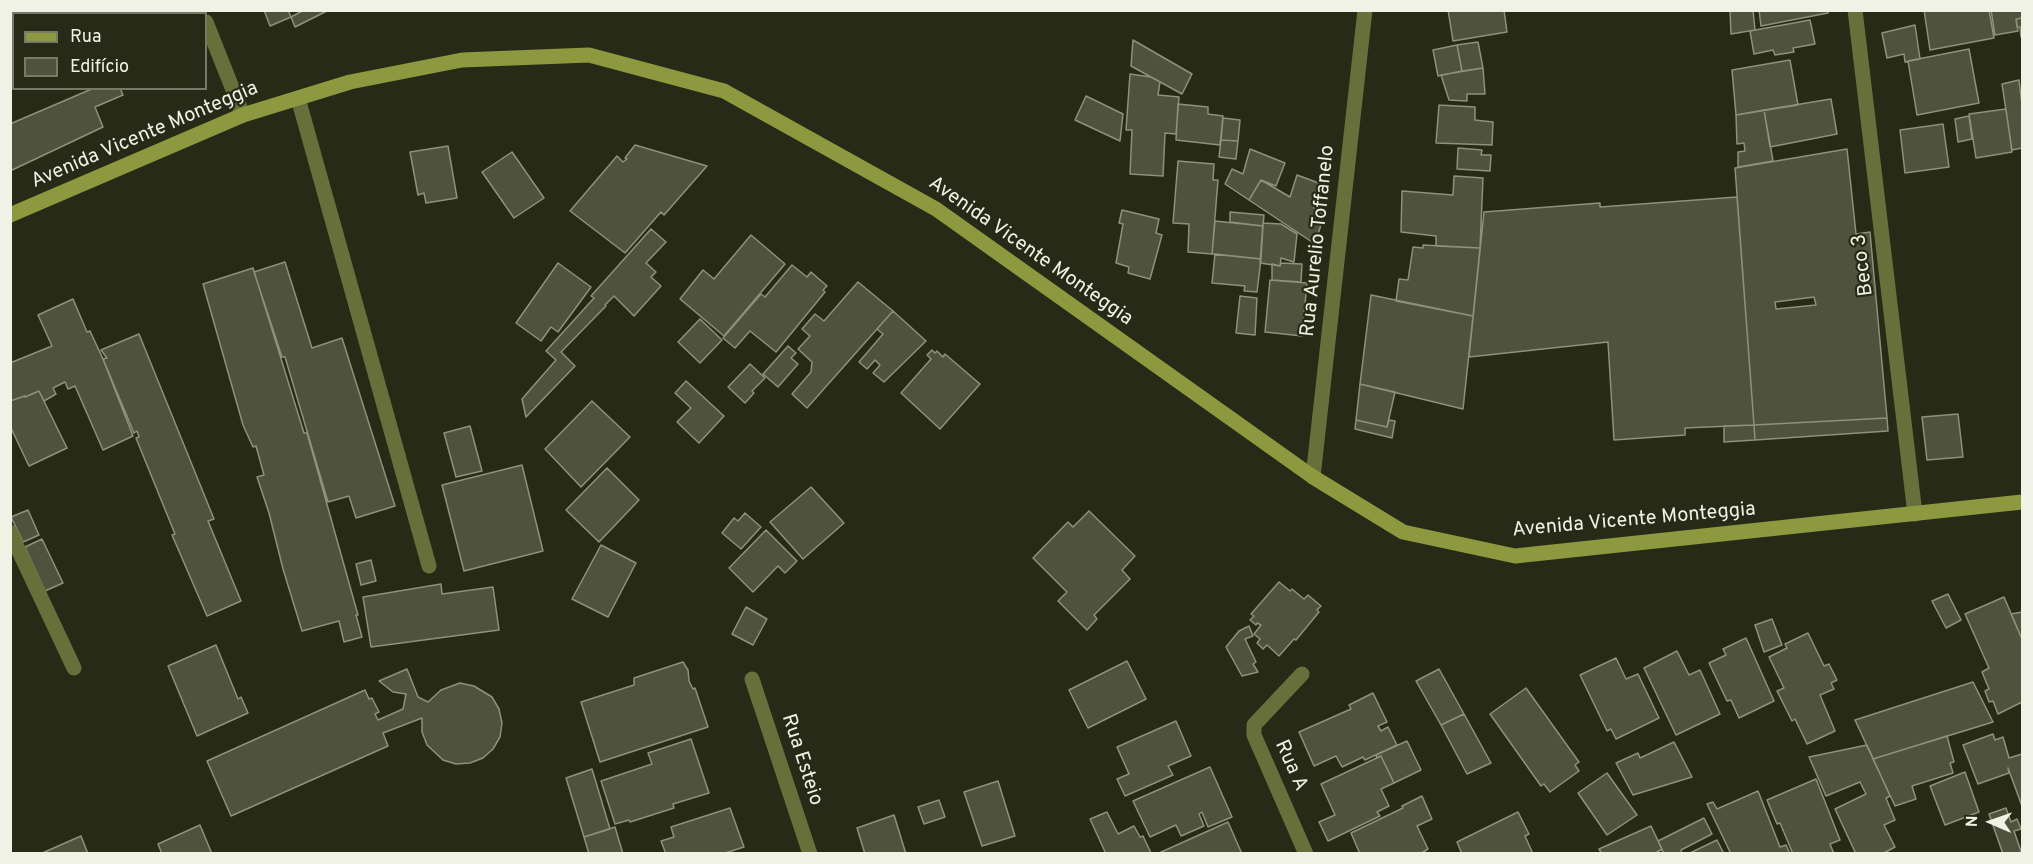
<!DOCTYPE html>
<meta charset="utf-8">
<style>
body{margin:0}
#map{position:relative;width:2033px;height:864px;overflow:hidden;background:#272a16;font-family:Overpass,sans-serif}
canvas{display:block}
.frame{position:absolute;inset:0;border:12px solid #f0f2e5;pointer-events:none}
.legend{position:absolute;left:12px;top:12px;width:195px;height:78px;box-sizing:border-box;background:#272a16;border:2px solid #777a69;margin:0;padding:8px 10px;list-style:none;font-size:18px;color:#f0f2e5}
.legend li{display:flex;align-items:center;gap:12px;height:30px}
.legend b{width:30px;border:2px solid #777a69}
.north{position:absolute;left:1961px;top:792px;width:60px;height:60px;-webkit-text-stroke:4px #272a16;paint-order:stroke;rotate:272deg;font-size:16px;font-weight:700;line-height:24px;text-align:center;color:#f0f2e5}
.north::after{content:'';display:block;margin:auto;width:21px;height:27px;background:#f0f2e5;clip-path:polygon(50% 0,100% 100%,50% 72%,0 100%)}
</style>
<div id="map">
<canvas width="2033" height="864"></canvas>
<div class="frame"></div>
<ul class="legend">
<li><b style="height:8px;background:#8c993e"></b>Rua</li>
<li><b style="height:16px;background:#4f533d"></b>Edifício</li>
</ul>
<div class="north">N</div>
</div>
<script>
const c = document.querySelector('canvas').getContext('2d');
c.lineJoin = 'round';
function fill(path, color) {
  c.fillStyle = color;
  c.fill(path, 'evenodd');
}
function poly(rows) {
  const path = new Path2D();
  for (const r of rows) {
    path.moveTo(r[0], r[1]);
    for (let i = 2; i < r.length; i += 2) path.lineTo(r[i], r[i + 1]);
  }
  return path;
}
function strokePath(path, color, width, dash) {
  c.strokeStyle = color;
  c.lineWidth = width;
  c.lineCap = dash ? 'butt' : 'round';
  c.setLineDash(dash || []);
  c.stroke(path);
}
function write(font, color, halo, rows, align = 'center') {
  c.font = font + ' Overpass,sans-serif';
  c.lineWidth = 4.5;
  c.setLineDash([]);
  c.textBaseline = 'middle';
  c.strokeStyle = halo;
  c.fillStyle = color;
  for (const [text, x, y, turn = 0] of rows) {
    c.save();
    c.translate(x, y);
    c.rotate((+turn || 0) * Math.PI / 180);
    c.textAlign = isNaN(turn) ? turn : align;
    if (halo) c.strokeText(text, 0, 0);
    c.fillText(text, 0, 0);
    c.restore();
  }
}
const building = poly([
 [264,10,288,10,291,17,270,26,264,10],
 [304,10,329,10,295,27,291,17,304,10],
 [1448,10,1504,10,1507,32,1453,41,1448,10],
 [1730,10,1753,10,1755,30,1731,34,1730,10],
 [1759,10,1828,10,1828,13,1761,26,1759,10],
 [1924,10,1989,10,1994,38,1930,50,1924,10],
 [1991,10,2022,10,2022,18,2016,19,2018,31,1995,35,1991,10],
 [2022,18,2022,37,2021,37,2020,27,2017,27,2016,19,2022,18],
 [1810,20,1815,44,1793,48,1794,52,1775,55,1773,50,1754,54,1750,31,1810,20],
 [1915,25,1920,59,1905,62,1904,54,1887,58,1882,33,1915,25],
 [1133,40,1192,74,1182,94,1131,66,1133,40],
 [1478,42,1483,68,1462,71,1457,45,1478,42],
 [1457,45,1462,71,1438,76,1433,50,1457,45],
 [1969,49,1979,103,1917,115,1908,61,1969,49],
 [1790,60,1798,105,1736,115,1732,70,1790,60],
 [1483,68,1485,94,1467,94,1467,101,1449,100,1441,75,1483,68],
 [1130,74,1151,77,1160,82,1158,95,1179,97,1176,134,1165,133,1163,176,1130,174,1132,130,1126,130,1130,74],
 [2019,80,2022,105,2022,148,2012,150,2002,84,2019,80],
 [94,88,120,88,123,95,95,107,103,127,10,171,10,124,94,88],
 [1086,96,1123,114,1120,141,1075,120,1086,96],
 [1831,99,1837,134,1770,147,1764,110,1831,99],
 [1178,104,1208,107,1208,114,1223,116,1220,145,1176,140,1178,104],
 [1439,105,1475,107,1475,120,1493,122,1492,145,1436,143,1439,105],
 [2006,109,2012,152,1976,158,1969,114,2006,109],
 [1764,110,1773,161,1738,167,1738,152,1745,151,1744,143,1737,144,1736,115,1764,110],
 [1969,116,1972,139,1958,142,1955,119,1969,116],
 [1223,118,1240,120,1238,141,1221,140,1223,118],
 [1943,124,1949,167,1905,173,1900,130,1943,124],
 [1221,140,1238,141,1236,159,1219,157,1221,140],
 [635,145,707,166,664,215,661,212,625,253,570,211,617,156,623,162,627,159,625,158,635,145],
 [448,146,457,198,426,203,424,193,418,195,410,152,448,146],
 [1458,148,1482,150,1481,155,1491,155,1490,171,1457,169,1458,148],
 [1250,149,1285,163,1276,186,1261,180,1249,200,1225,184,1232,169,1243,174,1250,149],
 [1847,149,1856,234,1870,232,1887,418,1754,425,1735,168,1847,149],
 [1814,297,1816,305,1776,309,1775,302,1814,297],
 [512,152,544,198,514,218,482,172,512,152],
 [1178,161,1214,164,1213,180,1218,180,1212,254,1188,252,1189,224,1173,223,1178,161],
 [1297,175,1324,185,1314,208,1324,215,1315,244,1249,200,1261,180,1290,197,1297,175],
 [1454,176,1483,178,1480,248,1436,246,1436,236,1401,232,1402,191,1453,195,1454,176],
 [1737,197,1754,425,1685,428,1685,435,1614,440,1608,342,1469,357,1484,212,1600,203,1600,207,1737,197],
 [1122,210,1159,219,1156,233,1162,235,1150,279,1128,273,1129,267,1116,263,1123,224,1119,223,1122,210],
 [1230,212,1264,215,1263,226,1230,222,1230,212],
 [1215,221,1263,226,1261,259,1212,254,1215,221],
 [1263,223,1281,224,1297,234,1294,262,1281,258,1280,266,1260,263,1263,223],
 [651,229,666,242,646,263,656,272,651,277,661,286,634,316,614,296,605,305,606,306,561,352,575,366,526,417,522,399,556,360,546,351,594,298,591,296,651,229],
 [751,235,785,264,724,336,680,299,703,270,714,279,751,235],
 [1423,245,1480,248,1473,316,1396,301,1399,279,1408,280,1413,247,1423,248,1423,245],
 [1215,254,1261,259,1257,292,1244,291,1245,286,1212,283,1215,254],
 [285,262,312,348,342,338,395,506,356,518,349,496,328,502,285,357,282,357,254,272,285,262],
 [558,263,591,287,558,332,551,327,541,341,516,323,558,263],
 [1281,263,1302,264,1301,282,1272,280,1272,264,1280,266,1281,263],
 [792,265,807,277,811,272,827,286,823,290,825,292,776,352,750,331,735,348,723,338,761,294,765,297,792,265],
 [253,268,304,433,307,433,358,615,356,615,362,637,344,642,339,621,302,631,283,569,269,513,257,477,264,475,256,446,253,447,243,425,203,284,253,268],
 [1270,280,1307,283,1302,336,1265,332,1270,280],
 [858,282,893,311,807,408,792,394,811,372,812,362,798,349,810,336,802,329,815,314,824,321,858,282],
 [1371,295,1473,316,1463,409,1360,384,1371,295],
 [1240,296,1257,298,1255,335,1236,333,1240,296],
 [73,299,87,332,90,331,103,359,133,436,103,450,75,386,68,389,65,382,53,388,56,394,44,401,39,391,25,397,25,396,10,401,10,363,52,346,38,315,73,299],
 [893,311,926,341,884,382,873,373,880,365,875,360,867,369,859,362,883,334,877,329,893,311],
 [700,319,722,340,700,363,678,342,700,319],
 [139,334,214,519,208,521,241,601,207,616,172,535,175,534,136,438,139,437,137,431,134,433,103,359,107,358,101,350,139,334],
 [788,346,796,353,791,358,798,364,778,387,763,374,788,346],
 [932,350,935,353,937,351,943,357,945,354,980,384,940,429,901,393,931,359,927,355,932,350],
 [750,364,765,378,752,391,754,393,745,403,728,387,750,364],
 [686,381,724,416,699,443,677,422,691,408,675,393,686,381],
 [1360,384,1395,392,1387,427,1356,420,1360,384],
 [39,391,67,448,29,466,10,426,10,401,25,396,25,397,39,391],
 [592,401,630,437,581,487,545,449,592,401],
 [1958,414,1963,457,1927,460,1922,417,1958,414],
 [1887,418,1888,431,1755,440,1754,425,1887,418],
 [1356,420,1387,427,1389,420,1395,421,1392,438,1355,429,1356,420],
 [1754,425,1755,440,1724,442,1724,426,1754,425],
 [470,426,482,471,456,477,444,433,470,426],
 [522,465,543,551,464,571,442,485,522,465],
 [607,468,639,500,599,542,566,510,607,468],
 [811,487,844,523,803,559,770,522,811,487],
 [28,510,39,535,23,542,11,517,28,510],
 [1089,511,1135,556,1122,570,1130,579,1094,615,1097,619,1087,630,1058,601,1067,592,1033,558,1068,522,1073,527,1089,511],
 [745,513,761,527,741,549,722,533,734,518,738,521,745,513],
 [766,530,797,561,785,573,778,566,753,592,729,568,766,530],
 [42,539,63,583,45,591,25,547,42,539],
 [601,545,636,563,608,617,572,599,601,545],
 [371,560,376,581,361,585,356,564,371,560],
 [1279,582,1290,591,1292,589,1304,599,1308,595,1321,606,1317,610,1319,612,1296,640,1294,639,1279,656,1267,645,1263,649,1257,643,1260,639,1254,634,1261,625,1257,623,1256,625,1250,620,1254,616,1251,614,1279,582],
 [441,584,442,594,493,587,499,630,371,647,363,597,441,584],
 [1948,594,1961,620,1946,628,1932,601,1948,594],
 [2004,597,2022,639,2022,702,1998,714,1993,701,1989,702,1985,691,1989,689,1982,672,1989,668,1965,614,2004,597],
 [746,607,767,619,753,645,732,634,746,607],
 [2022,612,2022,639,2011,614,2022,612],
 [1772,619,1782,645,1764,652,1755,625,1772,619],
 [1249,626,1253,636,1245,639,1256,662,1253,664,1258,672,1242,676,1226,647,1239,631,1249,626],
 [1808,633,1824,666,1829,664,1837,680,1831,683,1834,689,1820,695,1835,731,1807,744,1795,719,1792,721,1777,691,1784,688,1769,657,1787,648,1785,644,1808,633],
 [1746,638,1774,701,1739,718,1731,700,1727,701,1709,663,1726,655,1723,649,1746,638],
 [216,645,238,699,241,697,248,713,197,736,168,666,216,645],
 [1677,651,1689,675,1700,670,1720,714,1676,735,1644,668,1677,651],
 [1616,658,1626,679,1638,674,1659,718,1616,739,1611,729,1607,731,1580,675,1616,658],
 [1127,661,1146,699,1088,728,1069,690,1127,661],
 [683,662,688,670,689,681,693,689,695,688,708,727,600,762,581,702,634,685,634,678,683,662],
 [407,669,418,697,428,702,441,690,460,683,474,686,492,697,499,709,502,723,500,737,493,749,483,758,470,763,456,764,443,760,427,745,422,732,422,718,383,733,388,746,231,816,207,761,365,690,369,699,372,698,379,712,375,714,378,720,403,709,406,694,393,692,379,681,407,669],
 [1439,669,1464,714,1441,725,1416,681,1439,669],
 [1973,682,1993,722,1873,759,1855,720,1973,682],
 [1526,688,1579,762,1575,765,1579,771,1550,792,1544,784,1541,786,1490,714,1526,688],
 [1373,693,1387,722,1378,726,1381,731,1388,727,1397,745,1365,760,1363,757,1342,767,1336,756,1314,766,1299,732,1351,709,1349,705,1373,693],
 [1464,714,1491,763,1467,774,1441,725,1464,714],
 [1176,721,1191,756,1168,766,1173,775,1125,796,1117,779,1129,774,1117,747,1176,721],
 [1993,734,1995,740,2003,737,2009,758,2022,754,2022,806,2008,768,2009,773,1978,784,1963,745,1993,734],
 [1947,736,1954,762,1950,763,1953,773,1912,786,1916,799,1895,806,1873,759,1947,736],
 [691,739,709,793,673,804,674,808,630,822,629,820,615,824,601,781,652,764,648,753,691,739],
 [1407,741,1421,770,1394,783,1381,756,1377,758,1376,755,1407,741],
 [1674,742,1692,777,1633,795,1616,763,1638,753,1640,758,1674,742],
 [1867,745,1890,796,1886,798,1895,820,1884,825,1895,847,1882,854,1856,854,1835,809,1866,794,1860,782,1826,796,1809,757,1867,745],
 [1381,756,1394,783,1381,789,1389,806,1377,812,1380,816,1328,841,1319,822,1335,815,1321,784,1381,756],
 [1210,767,1232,817,1208,827,1202,812,1199,814,1204,826,1181,836,1176,825,1150,837,1133,801,1210,767],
 [592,769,610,829,584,837,566,778,592,769],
 [1965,772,1979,812,1945,825,1930,786,1965,772],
 [1607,773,1637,815,1607,835,1578,793,1607,773],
 [1816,779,1840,840,1830,844,1834,854,1793,854,1780,823,1777,824,1767,800,1816,779],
 [998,781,1015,836,982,846,964,792,998,781],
 [1758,791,1780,847,1786,845,1790,854,1731,854,1707,804,1713,802,1717,809,1758,791],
 [1422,796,1432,819,1417,826,1428,849,1420,854,1360,854,1351,833,1403,808,1402,806,1422,796],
 [939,800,945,817,924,824,918,807,939,800],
 [730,808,744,847,722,854,666,854,661,841,674,837,671,827,730,808],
 [2006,808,2011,822,2017,819,2021,829,2014,831,2022,854,2003,854,1989,814,2006,808],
 [1107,812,1118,834,1134,826,1140,837,1143,836,1151,853,1106,854,1090,819,1107,812],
 [1518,812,1529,834,1525,836,1533,854,1462,854,1457,842,1518,812],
 [894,815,906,854,865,854,857,828,894,815],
 [1704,818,1712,834,1681,850,1682,854,1664,854,1658,841,1704,818],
 [1228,822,1242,854,1159,854,1159,853,1228,822],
 [200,825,212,854,162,854,158,844,200,825],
 [1651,826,1662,849,1654,854,1602,854,1599,849,1651,826],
 [615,827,623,854,589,854,584,837,615,827],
 [81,836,88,854,40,854,81,836],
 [1717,840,1724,854,1688,854,1717,840]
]);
fill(building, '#4f533d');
strokePath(building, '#8d927a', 1.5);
strokePath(poly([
 [1855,10,1915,514],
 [298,98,429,566],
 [10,532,74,668]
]), '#67703a', 15);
strokePath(poly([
 [206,22,243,115],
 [1313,477,1365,10],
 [1302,674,1254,725,1254,735,1306,854],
 [752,679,810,854]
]), '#67703a', 15);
strokePath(poly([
 [10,215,243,115,350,82,462,60,589,55,724,91,936,209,1313,477,1403,532,1515,556,2022,502]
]), '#8c993e', 15);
write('20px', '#f0f2e5', '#272a16', [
 ["Avenida Vicente Monteggia",145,136,-23],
 ["Rua Aurelio Toffanelo",1319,241,-84],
 ["Avenida Vicente Monteggia",1030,252,35],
 ["Beco 3",1864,265,-97],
 ["Avenida Vicente Monteggia",1634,521,-5],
 ["Rua Esteio",801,760,72],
 ["Rua A",1290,766,66]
]);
</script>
